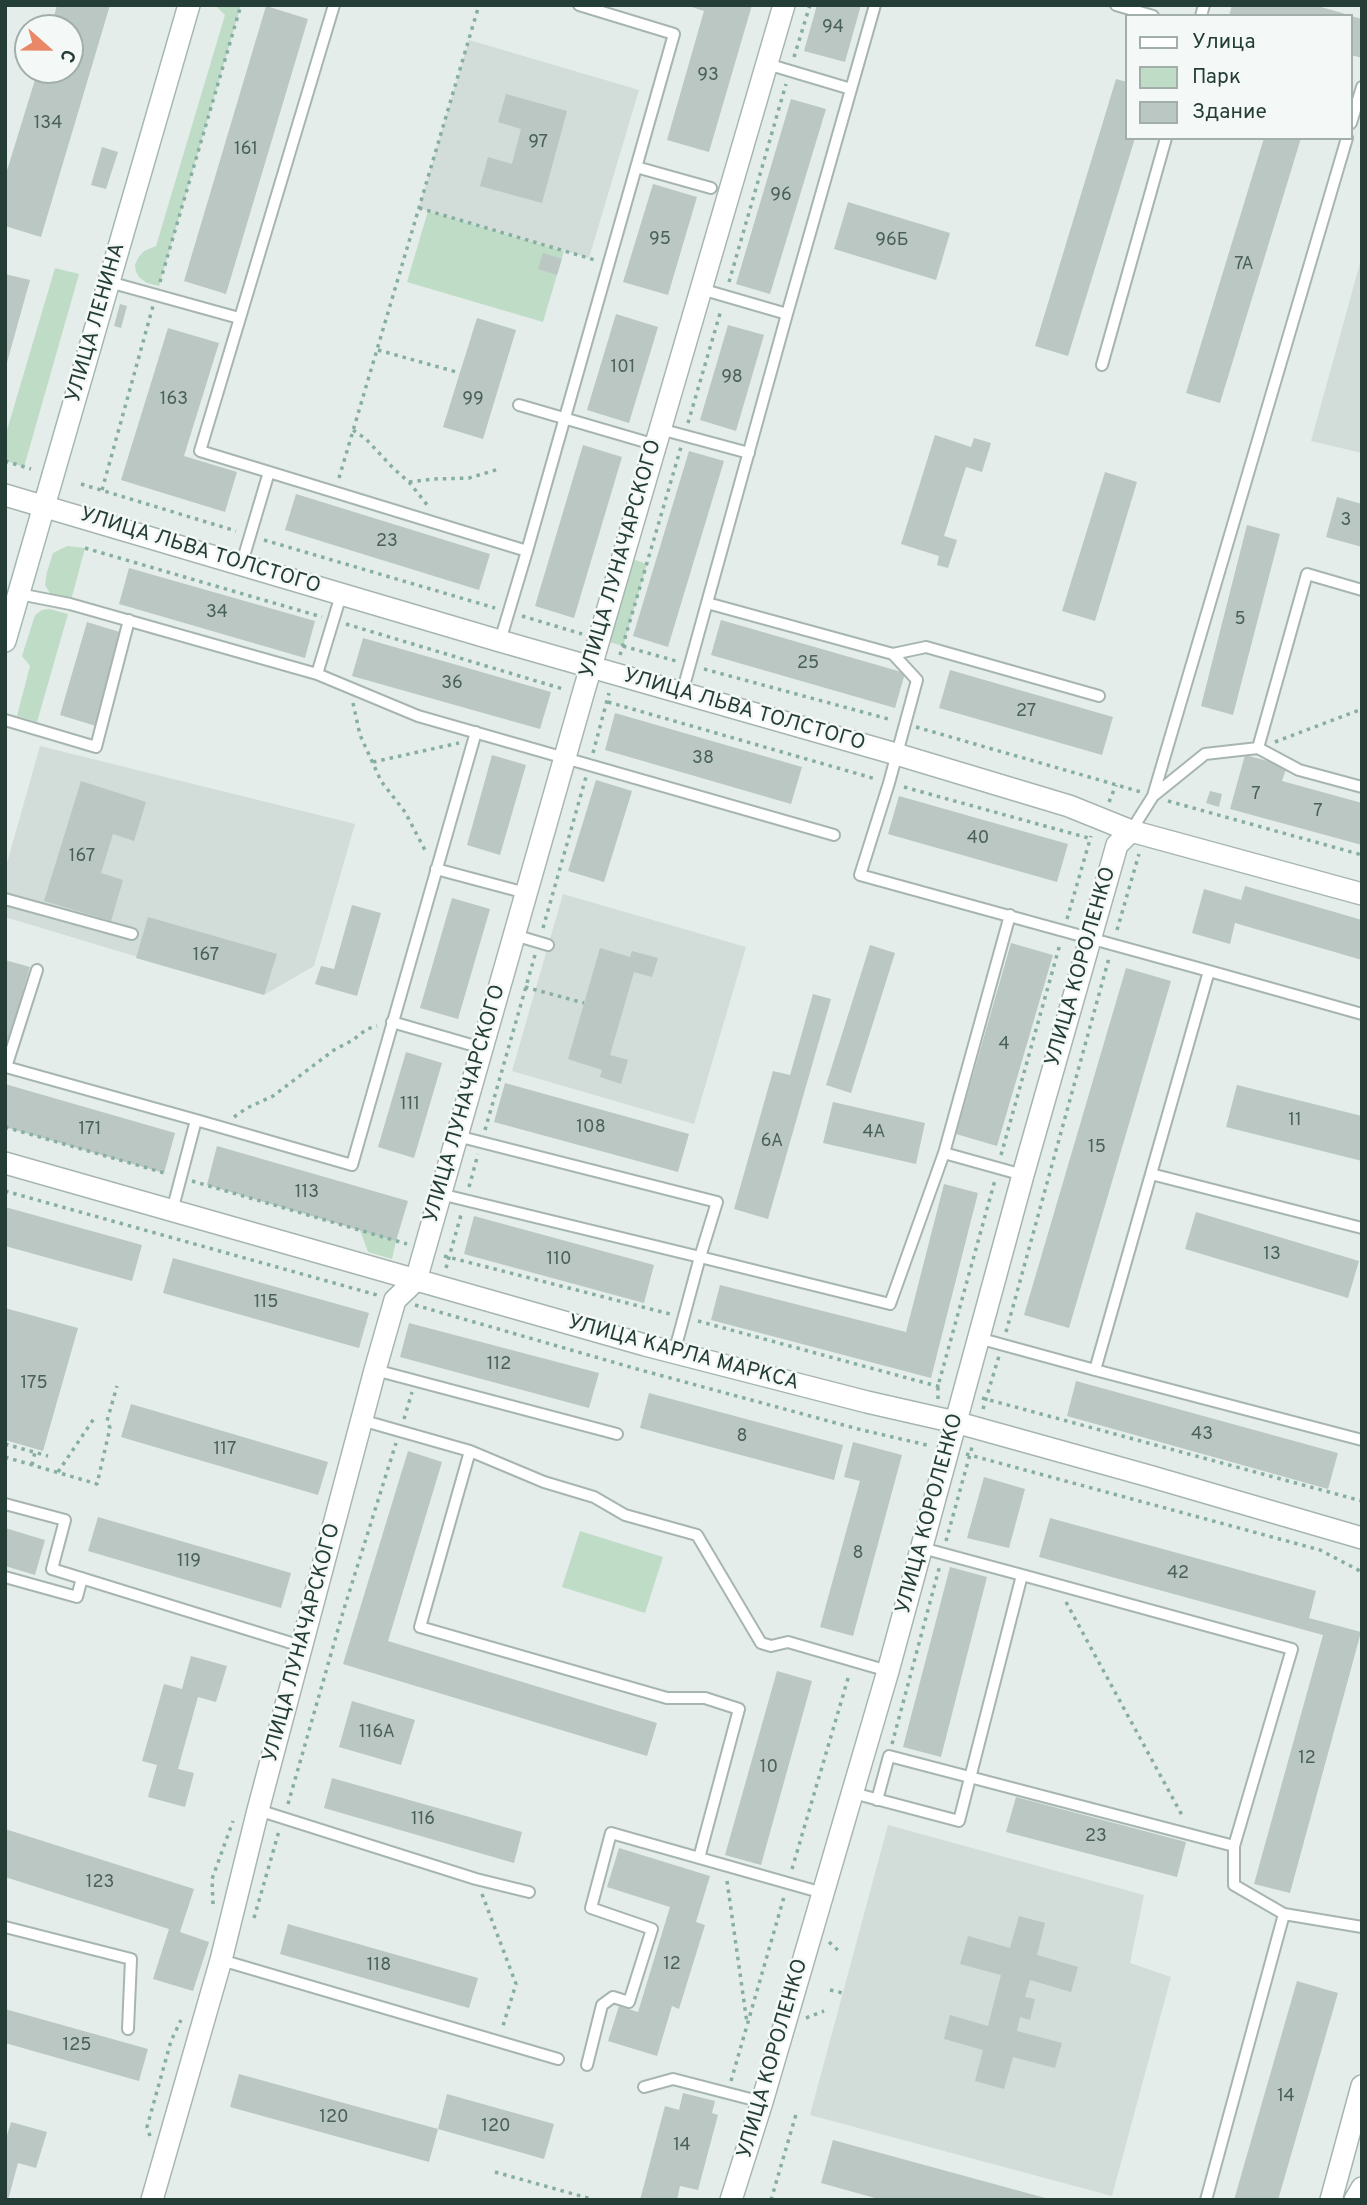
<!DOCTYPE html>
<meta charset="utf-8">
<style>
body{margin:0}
#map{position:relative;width:1367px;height:2205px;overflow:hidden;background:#e4ede9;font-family:Overpass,sans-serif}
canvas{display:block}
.frame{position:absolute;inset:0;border:7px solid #253d37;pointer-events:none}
.legend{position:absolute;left:1125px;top:14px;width:228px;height:126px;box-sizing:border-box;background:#f4f9f7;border:2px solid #a1aeaa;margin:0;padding:9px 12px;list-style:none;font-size:21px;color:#253d37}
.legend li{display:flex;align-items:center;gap:14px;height:35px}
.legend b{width:35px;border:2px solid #a1aeaa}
.north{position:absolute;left:14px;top:14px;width:70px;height:70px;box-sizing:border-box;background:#f4f9f7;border:2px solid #a1aeaa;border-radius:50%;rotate:111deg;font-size:19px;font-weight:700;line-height:28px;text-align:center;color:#253d37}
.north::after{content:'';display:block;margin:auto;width:24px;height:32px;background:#e88867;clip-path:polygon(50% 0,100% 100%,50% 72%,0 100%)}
</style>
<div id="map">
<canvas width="1367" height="2205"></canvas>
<div class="frame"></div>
<ul class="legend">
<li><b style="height:9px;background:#fff"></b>Улица</li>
<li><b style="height:19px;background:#bfdcc7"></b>Парк</li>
<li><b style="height:19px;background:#bac7c2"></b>Здание</li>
</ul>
<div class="north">С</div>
</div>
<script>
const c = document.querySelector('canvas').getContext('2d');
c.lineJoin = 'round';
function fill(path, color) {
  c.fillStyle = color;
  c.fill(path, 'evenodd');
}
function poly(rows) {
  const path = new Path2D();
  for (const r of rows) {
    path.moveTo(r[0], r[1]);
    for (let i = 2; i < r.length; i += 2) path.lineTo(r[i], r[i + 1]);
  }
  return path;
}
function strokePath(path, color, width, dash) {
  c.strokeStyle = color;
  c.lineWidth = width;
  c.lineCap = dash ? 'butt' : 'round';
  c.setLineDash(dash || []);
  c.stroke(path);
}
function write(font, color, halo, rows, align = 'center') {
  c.font = font + ' Overpass,sans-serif';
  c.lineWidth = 5;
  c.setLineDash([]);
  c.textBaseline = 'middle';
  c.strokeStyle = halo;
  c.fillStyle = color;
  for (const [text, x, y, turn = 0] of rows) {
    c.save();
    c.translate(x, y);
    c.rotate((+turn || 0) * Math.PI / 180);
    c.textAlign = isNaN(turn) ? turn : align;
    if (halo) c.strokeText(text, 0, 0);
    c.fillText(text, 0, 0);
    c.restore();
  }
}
fill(poly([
 [469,40,639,90,589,258,419,208],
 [1362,256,1362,453,1311,441],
 [40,746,355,824,314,966,264,995,5,917,5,870],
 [563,894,746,947,694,1124,512,1071],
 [888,1825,1144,1895,1130,1963,1171,1977,1112,2196,810,2115]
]), '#d2dcd8');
fill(poly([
 [215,5,241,5,159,286,147,283,140,278,136,272,135,265,138,258,144,251,156,246,225,15],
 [428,211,564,251,543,322,407,282],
 [55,268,79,274,24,467,9,462,5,457,5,437],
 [67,546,85,548,70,604,51,595,45,585,47,572,53,553],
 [629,558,647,564,623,646,605,641],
 [49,609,68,614,37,722,17,716,30,666,22,656,35,615,42,610],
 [360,1230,396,1241,392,1259,368,1252],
 [580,1531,663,1557,645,1613,562,1587]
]), '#bfdcc7');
fill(poly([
 [57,5,110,5,41,237,5,226,5,177,38,70,70,70,70,28,51,28],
 [686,5,752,5,709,152,667,140,704,11],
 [817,5,861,5,845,62,804,51],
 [1232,5,1314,5,1349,15,1229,16],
 [266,6,308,19,226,294,184,281],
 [1351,16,1362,19,1362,58,1351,55],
 [1116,79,1127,82,1127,138,1135,138,1068,356,1035,346],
 [506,94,567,111,542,203,480,186,488,157,512,164,521,129,498,122],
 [791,99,826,109,770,294,736,284],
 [1264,138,1301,138,1220,403,1186,393],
 [102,147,118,152,106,189,91,185],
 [653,184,697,197,668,295,623,282],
 [848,202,950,233,936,280,834,249],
 [543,253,562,259,557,275,538,269],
 [5,274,30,280,6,366,5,366],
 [120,304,127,306,121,328,114,326],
 [616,314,658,327,629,423,587,410],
 [477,318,516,330,483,439,443,427],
 [728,325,764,335,736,431,700,420],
 [168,328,219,343,184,456,237,472,225,512,121,480],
 [935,435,971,447,974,438,991,443,982,472,966,467,944,536,957,540,948,568,937,565,939,556,901,544],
 [583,445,622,457,574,618,535,606],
 [689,451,724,461,668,647,633,636],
 [1105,472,1137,482,1095,621,1062,611],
 [296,494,490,554,479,590,285,530],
 [1337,497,1362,504,1362,547,1326,537],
 [1247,525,1280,534,1233,715,1201,706],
 [129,568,315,621,305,658,119,604],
 [721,620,905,673,895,708,711,655],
 [87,622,123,633,96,726,60,715],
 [363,638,551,692,540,729,352,676],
 [950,670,1113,717,1102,755,939,708],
 [615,713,802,767,791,804,605,750],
 [492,755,526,765,500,855,467,845],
 [1245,755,1287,766,1282,781,1362,803,1362,845,1230,809],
 [596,780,632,791,604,882,568,871],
 [81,781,146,802,134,841,113,834,101,873,123,880,111,921,44,901],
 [1210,791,1222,794,1219,807,1206,803],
 [899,796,1068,844,1057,882,888,834],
 [1245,886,1362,920,1362,960,1235,923,1230,944,1192,933,1204,889,1241,900],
 [452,898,490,909,458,1019,420,1008],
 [352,905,381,913,357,996,315,984,321,966,334,969],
 [148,917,277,954,264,995,136,958],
 [1011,943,1053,955,997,1146,956,1134],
 [870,945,895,953,851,1093,826,1085],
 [600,948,630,957,632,951,658,958,652,977,634,972,610,1055,628,1060,621,1084,600,1077,602,1070,568,1059],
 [5,960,30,967,6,1050,5,1050],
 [1126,968,1171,981,1069,1328,1024,1315],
 [813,994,831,999,768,1219,734,1209,773,1071,790,1075],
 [406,1052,442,1063,414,1158,378,1147],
 [505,1083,689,1134,678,1172,494,1122],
 [5,1084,175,1133,164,1173,5,1127],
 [1237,1085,1362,1116,1362,1161,1226,1127],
 [833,1102,925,1123,916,1164,823,1143],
 [217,1146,408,1201,396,1241,207,1185],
 [944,1184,978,1193,931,1378,711,1320,720,1285,906,1332],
 [5,1207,142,1245,132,1281,5,1246],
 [1196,1212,1359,1261,1348,1298,1185,1249],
 [474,1216,654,1265,644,1303,464,1254],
 [173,1258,369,1313,359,1348,163,1293],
 [5,1308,78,1328,43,1451,5,1440],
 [409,1323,599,1373,589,1408,400,1357],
 [1076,1381,1338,1453,1328,1489,1067,1416],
 [649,1393,843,1445,834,1480,640,1428],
 [131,1404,328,1462,318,1495,121,1437],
 [853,1442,902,1455,853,1636,820,1627,860,1481,844,1477],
 [408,1451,442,1462,388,1641,657,1723,647,1756,343,1664],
 [984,1477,1025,1489,1009,1548,967,1538],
 [98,1517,291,1573,281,1608,88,1551],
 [1050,1518,1316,1591,1309,1618,1361,1632,1290,1893,1254,1884,1323,1635,1039,1557],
 [5,1528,45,1540,35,1575,5,1566],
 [950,1567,987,1577,941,1757,903,1747],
 [191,1656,227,1666,216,1702,198,1697,178,1769,194,1773,185,1807,148,1797,157,1765,142,1761,164,1684,182,1689],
 [777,1671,812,1681,761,1865,725,1855],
 [352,1701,415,1720,401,1765,339,1747],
 [332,1778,522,1832,514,1863,324,1808],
 [1016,1797,1186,1842,1177,1877,1006,1832],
 [5,1829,194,1889,180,1932,209,1942,193,1991,153,1979,169,1929,5,1877],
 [619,1848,710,1876,696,1922,705,1925,679,2009,672,2006,657,2056,608,2041,619,2006,638,2012,670,1907,607,1887],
 [1019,1916,1045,1923,1037,1955,1078,1967,1071,1992,1030,1980,1025,1997,1035,1999,1030,2020,1020,2017,1017,2031,1062,2043,1055,2068,1013,2057,1004,2089,975,2081,983,2050,944,2039,950,2015,988,2026,1001,1975,960,1964,968,1936,1010,1948],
 [288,1924,478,1978,469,2008,280,1954],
 [1297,1981,1338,1993,1278,2200,1234,2200],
 [5,2009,148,2049,139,2081,5,2043],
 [239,2074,438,2129,429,2162,230,2107],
 [683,2093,715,2101,712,2113,718,2115,698,2190,680,2186,677,2200,640,2200,665,2106,679,2110],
 [447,2094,554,2124,544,2159,438,2129],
 [11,2122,47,2132,36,2168,18,2163,8,2200,5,2200,5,2142],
 [833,2140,1049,2199,1049,2200,882,2200,821,2183]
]), '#bac7c2');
const service = poly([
 [1116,5,1153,16],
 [1201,16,1204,5],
 [767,64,851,89],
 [1351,123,1362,87],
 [636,167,711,188],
 [109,282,239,318],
 [701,289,787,314],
 [1102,365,1166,138],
 [519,405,656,445],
 [660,429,749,453],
 [269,472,527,551,674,34,579,5],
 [241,566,269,472,200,451,334,5],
 [19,594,70,604,317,674,418,716,834,835],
 [707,603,893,654,926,647,1099,696],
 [500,641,527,551],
 [893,654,917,680,889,783,860,875,1209,971,1095,1370,978,1338],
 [317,674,341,595],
 [682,693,787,314,875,5],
 [5,720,96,747,129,620],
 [1258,748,1299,770,1362,787],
 [1153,796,1205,754,1258,748,1307,574,1362,590],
 [1131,831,1153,796,1347,138],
 [436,869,526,893],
 [5,899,132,934],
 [514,935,548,945],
 [37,970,6,1067,196,1120],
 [1209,971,1362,1014],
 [392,1022,482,1048],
 [944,1153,1010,915],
 [1151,1174,1362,1228],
 [440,1194,700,1257,717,1202,457,1136],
 [172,1211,196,1120,352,1165,476,732],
 [674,1353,700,1257,890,1304,944,1153,1023,1175],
 [375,1370,617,1434],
 [1095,1370,1362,1440],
 [361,1420,470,1451,544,1482,594,1497,625,1515,697,1535,761,1643,771,1646,788,1642,888,1671],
 [470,1451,420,1627,667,1698,705,1698,739,1709,699,1858],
 [5,1504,65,1520,52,1569,301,1646],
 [922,1548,1022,1575],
 [5,1577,77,1597,82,1578],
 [853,1793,959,1821,1022,1575,1292,1649,1234,1846,1234,1885,1284,1914],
 [877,1800,889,1756,1234,1846],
 [258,1810,476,1879,529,1892],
 [5,1927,131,1959,128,2029],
 [221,1960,558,2059],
 [587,2065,602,2005,613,1997,629,2002,652,1929,591,1908,611,1833,823,1893],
 [644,2087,673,2079,762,2102],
 [1206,2200,1284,1914,1362,1927]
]);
const tertiary = poly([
 [5,495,500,641,896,754,1069,806,1131,831,1362,894],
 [5,1163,645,1345,867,1402,955,1422,1149,1476,1362,1538],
 [152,2200,221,1960,258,1810,375,1370,395,1300,416,1280,583,694,784,5],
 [731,2200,762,2102,888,1671,1023,1175,1117,845,1131,831],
 [1331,2200,1362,2086],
 [1355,2200,1362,2188]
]);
const secondary = poly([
 [5,641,189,5]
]);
strokePath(service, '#a7b5b0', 14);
strokePath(tertiary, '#a7b5b0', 24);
strokePath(secondary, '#a3b7b1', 24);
strokePath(poly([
 [794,57,810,5],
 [419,208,595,260],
 [160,282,241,5],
 [729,282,786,84],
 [378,350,460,373],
 [688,423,721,310],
 [353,430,366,439,394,469,409,482,428,506],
 [5,461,31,469],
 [339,478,479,5],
 [409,482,433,479,469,478,499,469],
 [81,484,236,531],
 [102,490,153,306],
 [264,540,495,608],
 [85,548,322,617],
 [522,616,582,634],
 [346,624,563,689],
 [623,646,676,661],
 [620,655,681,447],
 [704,669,892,720],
 [608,702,876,779],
 [353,703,360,735,381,781,405,812,426,852],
 [916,727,1141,792],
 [1275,742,1362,709],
 [593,753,609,693],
 [373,762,459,743],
 [904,787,1092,839],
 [1168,801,1362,855],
 [1109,802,1116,785],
 [1067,919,1091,836],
 [543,928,586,777],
 [1117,930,1139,854],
 [525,987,584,1003],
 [234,1117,247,1108,273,1096,334,1050,353,1040,367,1029,377,1026],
 [5,1127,168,1174],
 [485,1130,535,955],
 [1001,1155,1060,944],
 [192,1181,407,1244],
 [469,1187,478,1154],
 [5,1191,377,1295],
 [444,1256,670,1314],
 [446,1268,461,1215],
 [415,1305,637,1369,858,1429,931,1446],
 [698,1321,944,1388],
 [1006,1332,1109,958],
 [982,1398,1362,1501],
 [938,1399,938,1386,995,1180],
 [983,1409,999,1356],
 [404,1419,412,1392],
 [5,1444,48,1456],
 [966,1454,1320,1550,1362,1572],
 [5,1457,97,1484,110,1428,107,1421,117,1386],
 [32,1465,35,1452],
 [58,1472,95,1417],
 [946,1541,972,1447],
 [1066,1602,1183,1817],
 [892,1744,940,1565],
 [288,1804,343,1612,396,1443],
 [792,1869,849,1675],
 [727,1881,747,2023],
 [482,1894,516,1984,502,2029],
 [213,1904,212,1879,233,1821],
 [254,1918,279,1831],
 [829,1942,840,1952],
 [830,1990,843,1993],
 [806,2018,824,2011],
 [731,2081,784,1897],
 [150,2136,147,2127,171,2041,181,2020],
 [495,2172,595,2200],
 [771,2200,797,2111]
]), '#87aea2', 3.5, [3.5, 5]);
strokePath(service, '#fff', 10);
strokePath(tertiary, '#fff', 21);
strokePath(secondary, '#fff', 21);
write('18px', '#4a605a', null, [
 ["94",833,28],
 ["93",708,76],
 ["134",48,124],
 ["97",538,143],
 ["161",246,150],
 ["96",781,196],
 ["95",660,240],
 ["96Б",892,241],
 ["7А",1244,265],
 ["101",623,368],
 ["98",732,378],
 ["163",174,400],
 ["99",473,400],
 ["3",1346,521],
 ["23",387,542],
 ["34",217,613],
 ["5",1240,620],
 ["25",808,664],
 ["36",452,684],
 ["27",1026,712],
 ["38",703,759],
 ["7",1256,795],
 ["7",1318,812],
 ["40",978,839],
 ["167",82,857],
 ["167",206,956],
 ["4",1004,1045],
 ["111",410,1105],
 ["11",1295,1121],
 ["108",591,1128],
 ["171",90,1130],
 ["4А",874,1133],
 ["6А",772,1142],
 ["15",1097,1148],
 ["113",307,1193],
 ["13",1272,1255],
 ["110",559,1260],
 ["115",266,1303],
 ["112",499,1365],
 ["175",34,1384],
 ["43",1202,1435],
 ["8",742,1437],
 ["117",225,1450],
 ["8",858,1554],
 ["119",189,1562],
 ["42",1178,1574],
 ["116А",377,1733],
 ["12",1307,1759],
 ["10",769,1768],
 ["116",423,1820],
 ["23",1096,1837],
 ["123",100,1883],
 ["12",672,1965],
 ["118",379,1966],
 ["125",77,2046],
 ["14",1286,2097],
 ["120",334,2118],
 ["120",496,2127],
 ["14",682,2146]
]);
write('21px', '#253d37', '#f4f9f7', [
 ["УЛИЦА ЛЕНИНА",97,323,-74],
 ["УЛИЦА ЛЬВА ТОЛСТОГО",200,552,17],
 ["УЛИЦА ЛУНАЧАРСКОГО",622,559,-74],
 ["УЛИЦА ЛЬВА ТОЛСТОГО",744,711,16],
 ["УЛИЦА КОРОЛЕНКО",1082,967,-74],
 ["УЛИЦА ЛУНАЧАРСКОГО",466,1104,-74],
 ["УЛИЦА КАРЛА МАРКСА",683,1354,15],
 ["УЛИЦА КОРОЛЕНКО",931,1514,-75],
 ["УЛИЦА ЛУНАЧАРСКОГО",303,1643,-75],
 ["УЛИЦА КОРОЛЕНКО",774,2059,-74]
]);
</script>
